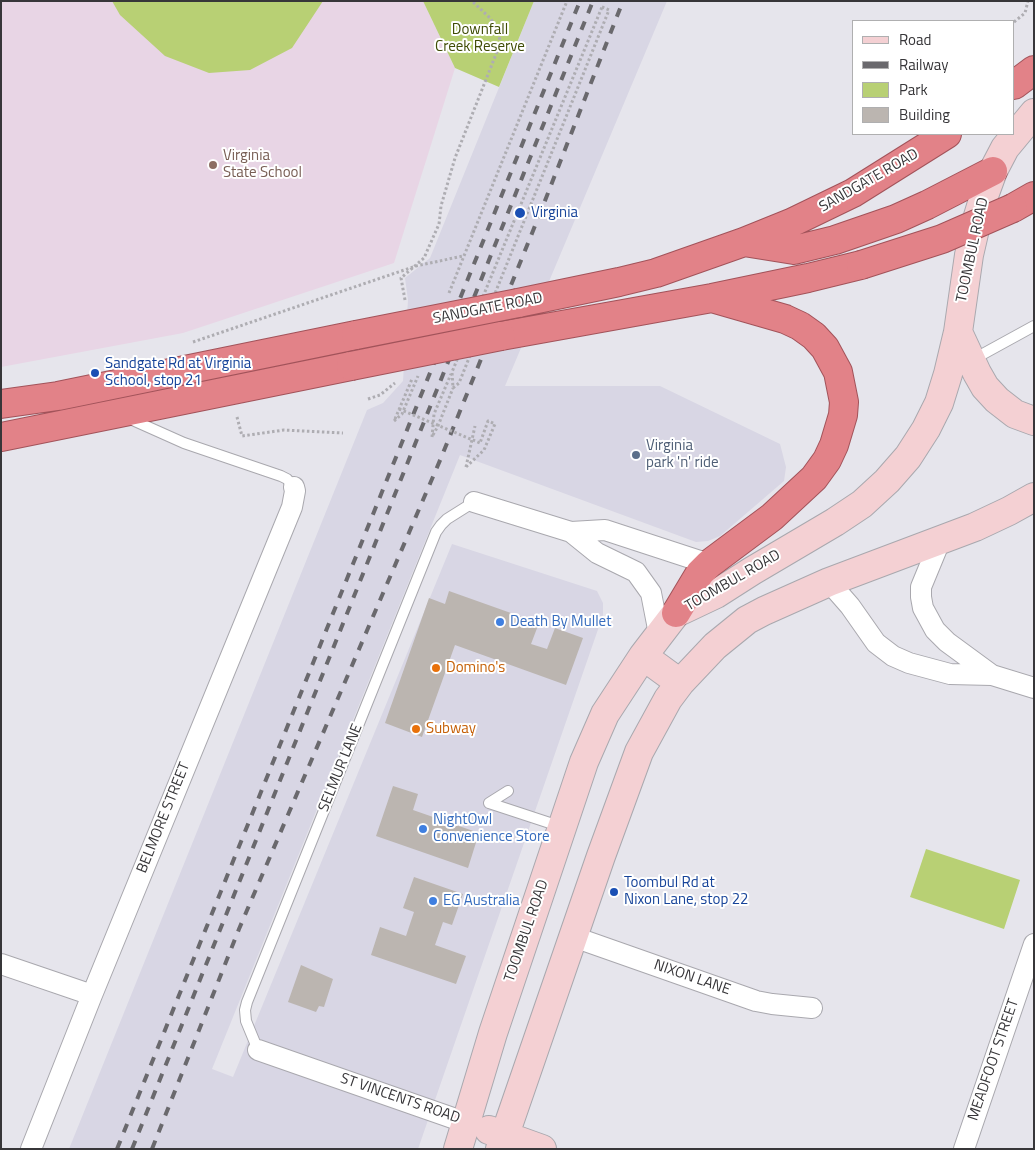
<!DOCTYPE html>
<style>
body{margin:0}
#map{position:relative;width:1035px;height:1150px;overflow:hidden;background:#e6e5ec;font-family:"Titillium Web",sans-serif}
canvas{display:block}
.frame{position:absolute;inset:0;border:2px solid #373639;pointer-events:none}
.legend{position:absolute;left:852px;top:20px;width:162px;height:115px;box-sizing:border-box;background:#fff;border:1px solid #afafb0;margin:0;padding:6px 9px;list-style:none;font-size:15px;color:#373639}
.legend li{display:flex;align-items:center;gap:10px;height:25px}
.legend b{width:25px;border:1px solid #afafb0}
</style>
<div id="map">
<canvas width="1035" height="1150"></canvas>
<div class="frame"></div>
<ul class="legend">
<li><b style="height:6px;background:#f4d0d3"></b>Road</li>
<li><b style="height:6px;background:#6a696d"></b>Railway</li>
<li><b style="height:14px;background:#b8d074"></b>Park</li>
<li><b style="height:14px;background:#bbb5b0"></b>Building</li>
</ul>
</div>
<script>
const c = document.querySelector('canvas').getContext('2d');
c.lineJoin = 'round';
function fill(path, color) {
  c.fillStyle = color;
  c.fill(path, 'evenodd');
}
function poly(rows) {
  const path = new Path2D();
  for (const r of rows) {
    path.moveTo(r[0], r[1]);
    for (let i = 2; i < r.length; i += 2) path.lineTo(r[i], r[i + 1]);
  }
  return path;
}
function strokePath(path, color, width, dash) {
  c.strokeStyle = color;
  c.lineWidth = width;
  c.lineCap = dash ? 'butt' : 'round';
  c.setLineDash(dash || []);
  c.stroke(path);
}
function write(font, color, halo, rows, align = 'center') {
  c.font = font + ' "Titillium Web",sans-serif';
  c.lineWidth = 4;
  c.setLineDash([]);
  c.textBaseline = 'middle';
  c.strokeStyle = halo;
  c.fillStyle = color;
  for (const [text, x, y, turn = 0] of rows) {
    c.save();
    c.translate(x, y);
    c.rotate((+turn || 0) * Math.PI / 180);
    c.textAlign = isNaN(turn) ? turn : align;
    if (halo) c.strokeText(text, 0, 0);
    c.fillText(text, 0, 0);
    c.restore();
  }
}
fill(poly([
 [534,1,667,1,505,386,660,386,780,444,786,467,784,481,720,536,708,541,696,542,460,455,212,1069,233,1077,452,544,597,591,603,603,603,615,418,1149,69,1149,367,410,383,403,403,381,408,300,405,278,430,258]
]), '#d8d6e4');
fill(poly([
 [1,1,423,1,455,68,394,263,183,333,1,367]
]), '#e8d5e5');
fill(poly([
 [112,1,323,1,292,48,250,70,209,73,165,56,120,15],
 [423,1,534,1,499,87,455,68],
 [926,849,1020,880,1004,929,910,897]
]), '#b8d074');
fill(poly([
 [449,591,539,623,531,644,547,649,555,628,583,638,566,685,455,645,422,737,385,723,429,598,445,604],
 [393,786,418,794,413,810,479,833,468,868,376,836],
 [414,877,463,894,452,925,443,922,435,945,466,956,456,984,371,955,380,927,406,936,414,912,403,908],
 [301,965,333,979,324,1007,319,1006,316,1012,288,1002]
]), '#bbb5b0');
const service = poly([
 [972,360,1034,326],
 [128,418,184,443,281,476,287,479,294,487],
 [489,803,562,827],
 [489,803,508,791],
 [258,1050,246,1021,245,1010,247,1002,436,532,441,525,447,519,474,502]
]);
const minor = poly([
 [474,502,571,532,597,553,636,572,651,593,659,634],
 [571,532,605,530,709,564],
 [940,541,921,587,921,597,923,608,935,630,947,642,992,675],
 [829,582,850,606,876,643,893,656,909,663,950,674,992,675,1034,688],
 [574,937,756,1001,772,1004,812,1008],
 [1,964,92,995],
 [258,1050,467,1123],
 [31,1149,92,995,292,507,295,491,294,487],
 [964,1149,1034,944]
]);
const secondary = poly([
 [958,332,977,373,985,387,997,400,1015,414,1034,421],
 [643,656,680,683],
 [489,1130,542,1149],
 [458,1149,493,1033,535,908,584,762,605,714,643,656,676,613,716,594,752,571,835,522,862,504,887,481,908,457,926,429,939,403,948,374,958,332,969,255,978,216,985,193,993,171,1005,148,1034,113],
 [500,1149,601,856,639,752,668,699,680,683,715,646,747,620,764,611,829,582,975,527,1009,511,1034,497]
]);
const trunk = poly([
 [1014,85,1034,70],
 [1013,208,1034,196],
 [744,242,794,250,835,240,896,219,927,205,993,171],
 [518,303,619,282,656,273,744,242,791,223,853,193,947,134],
 [501,336,712,298,808,278,861,265],
 [1,404,58,396,356,335],
 [1,437,351,366],
 [676,613,700,573,709,564,772,517,814,478,827,460,834,445,843,415,844,402,838,372,825,348,814,336,800,326,785,319,712,298]
]);
strokePath(service, '#a9a8ae', 12);
strokePath(minor, '#a9a8ae', 22);
strokePath(secondary, '#a9a8ae', 30);
strokePath(trunk, '#a2535a', 30);
strokePath(poly([
 [602,7,609,10,459,383,453,388,452,372,602,7],
 [1014,22,1025,13,1028,1],
 [449,293,567,1],
 [405,300,401,278,424,258,439,224,441,206,455,158,500,44,499,32,490,18,472,1],
 [193,342,416,266,463,256],
 [368,399,380,395,395,383],
 [237,417,242,436,284,430,343,433],
 [395,419,412,379],
 [394,421,402,414,418,376],
 [433,435,438,426,453,388],
 [432,437,434,414,451,374],
 [466,467,484,450,495,424,488,421,480,443],
 [466,467,475,426]
]), '#aeadb2', 3, [2.5, 2.5]);
strokePath(service, '#fff', 10);
strokePath(minor, '#fff', 20);
strokePath(secondary, '#f4d0d3', 28);
strokePath(trunk, '#e28288', 28);
strokePath(poly([
 [117,1149,580,1],
 [132,1149,593,1],
 [152,1149,239,929,441,458,539,216,623,1]
]), '#6a696d', 4, [9, 9]);
const trunkBridge = poly([
 [861,265,942,239,1013,208],
 [356,335,518,303],
 [351,366,501,336]
]);
strokePath(trunkBridge, '#a2535a', 30, []);
strokePath(poly([
 [399,409,480,443]
]), '#aeadb2', 3, [2.5, 2.5]);
strokePath(trunkBridge, '#e28288', 28);
for (const [x, y, r, color] of [
 [213,165,5,"#8d6e63"],
 [520,213,6,"#1a4fb4"],
 [95,373,5,"#1a4fb4"],
 [636,455,5,"#5c6f8a"],
 [500,622,5,"#3f7fe0"],
 [436,668,5,"#e8710a"],
 [416,729,5,"#e8710a"],
 [423,829,5,"#3f7fe0"],
 [614,892,5,"#1a4fb4"],
 [433,901,5,"#3f7fe0"]
]) {
  const dot = new Path2D();
  dot.arc(x, y, r, 0, 2 * Math.PI);
  c.fillStyle = color;
  c.fill(dot);
  strokePath(dot, '#fff', 2);
}
write('15px', '#3f4c05', '#fff', [
 ["Downfall",480,30],
 ["Creek Reserve",480,47]
]);
write('15px', '#785e54', '#fff', [
 ["Virginia",223,156],
 ["State School",223,173]
], 'left');
write('15px', '#373639', '#fff', [
 ["SANDGATE ROAD",869,181,-30],
 ["TOOMBUL ROAD",973,250,-78],
 ["SANDGATE ROAD",488,309,-11],
 ["TOOMBUL ROAD",733,581,-30],
 ["SELMUR LANE",341,768,-68],
 ["BELMORE STREET",164,818,-68],
 ["TOOMBUL ROAD",527,931,-71],
 ["NIXON LANE",692,978,19],
 ["MEADFOOT STREET",994,1060,-71],
 ["ST VINCENTS ROAD",400,1099,19]
]);
write('15px', '#164399', '#fff', [
 ["Virginia",531,213],
 ["Sandgate Rd at Virginia",105,364],
 ["School, stop 21",105,381],
 ["Toombul Rd at",624,883],
 ["Nixon Lane, stop 22",624,900]
], 'left');
write('15px', '#4e5e75', '#fff', [
 ["Virginia",646,446],
 ["park 'n' ride",646,463]
], 'left');
write('15px', '#366cbe', '#fff', [
 ["Death By Mullet",510,622],
 ["NightOwl",433,820],
 ["Convenience Store",433,837],
 ["EG Australia",443,901]
], 'left');
write('15px', '#c56008', '#fff', [
 ["Domino's",446,668],
 ["Subway",426,729]
], 'left');
</script>
